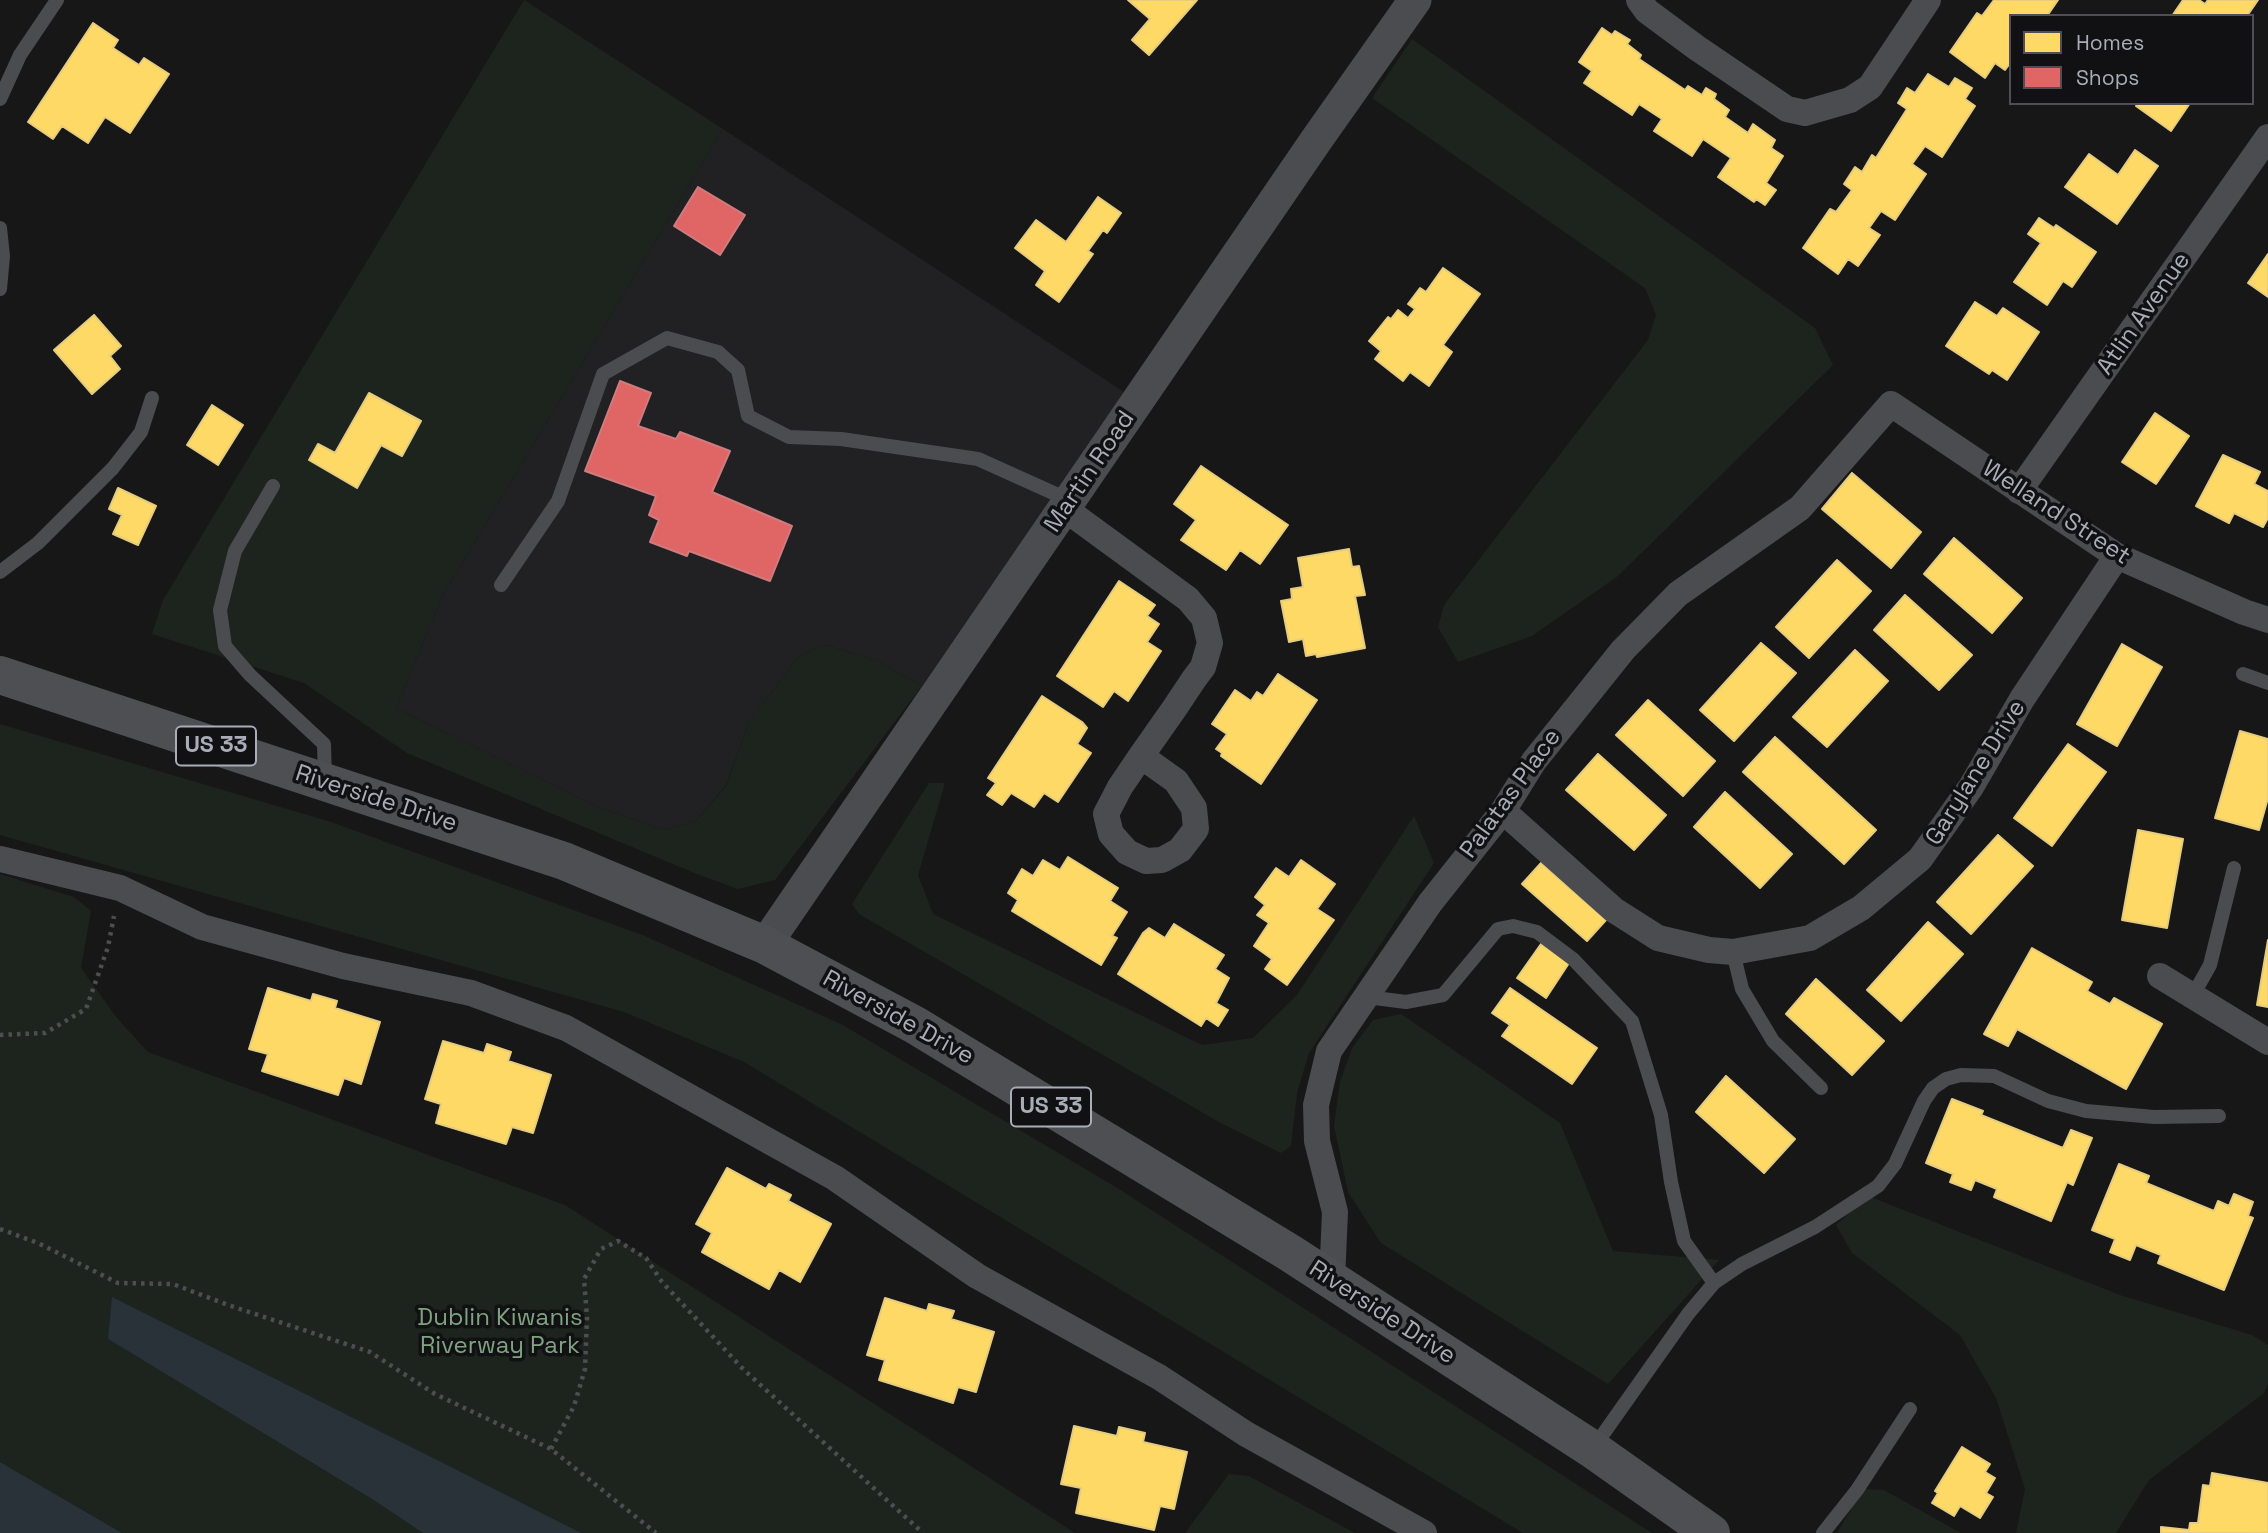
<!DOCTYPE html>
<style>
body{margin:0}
#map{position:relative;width:2268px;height:1533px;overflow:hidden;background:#171717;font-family:"Space Grotesk",sans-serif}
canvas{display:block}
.legend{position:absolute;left:2009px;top:14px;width:245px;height:91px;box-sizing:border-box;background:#111113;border:2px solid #4d4f55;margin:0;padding:9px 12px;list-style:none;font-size:21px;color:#a8adb8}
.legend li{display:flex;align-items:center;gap:14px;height:35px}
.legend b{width:35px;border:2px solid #4d4f55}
</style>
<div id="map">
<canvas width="2268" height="1533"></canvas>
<ul class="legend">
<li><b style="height:19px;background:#ffd966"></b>Homes</li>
<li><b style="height:19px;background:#e06666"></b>Shops</li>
</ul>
</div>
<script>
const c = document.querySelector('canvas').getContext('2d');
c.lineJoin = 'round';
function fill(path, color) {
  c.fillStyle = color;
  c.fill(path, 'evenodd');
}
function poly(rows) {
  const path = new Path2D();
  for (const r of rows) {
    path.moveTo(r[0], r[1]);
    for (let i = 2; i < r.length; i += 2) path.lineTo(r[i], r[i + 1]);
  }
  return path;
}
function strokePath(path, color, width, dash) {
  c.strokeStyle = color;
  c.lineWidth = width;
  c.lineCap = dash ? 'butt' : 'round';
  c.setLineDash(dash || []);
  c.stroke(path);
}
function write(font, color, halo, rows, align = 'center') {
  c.font = font + ' "Space Grotesk",sans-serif';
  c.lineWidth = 7;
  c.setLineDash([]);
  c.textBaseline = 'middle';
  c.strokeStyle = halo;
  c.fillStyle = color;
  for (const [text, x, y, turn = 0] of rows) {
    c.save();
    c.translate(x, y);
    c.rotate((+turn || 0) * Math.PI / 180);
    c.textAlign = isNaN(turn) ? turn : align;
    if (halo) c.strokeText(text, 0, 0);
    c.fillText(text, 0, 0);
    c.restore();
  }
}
fill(poly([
 [723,129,1124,392,922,686,878,661,825,645,800,655,749,722,726,785,696,821,664,830,595,806,396,708,443,595]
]), '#212123');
fill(poly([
 [524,0,723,129,443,595,396,708,595,806,664,830,696,821,726,786,749,722,800,655,825,645,878,661,922,686,775,880,738,889,692,872,407,753,304,683,152,634,163,600],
 [1412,39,1815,328,1833,365,1618,576,1532,636,1458,662,1438,627,1444,605,1648,340,1656,315,1645,288,1372,98],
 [0,724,331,822,645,936,841,1024,1119,1189,1652,1533,1523,1533,744,1062,624,1012,0,835],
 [929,783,945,783,918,875,933,914,1202,1045,1253,1038,1297,995,1414,816,1434,863,1309,1053,1297,1093,1291,1146,1281,1153,1219,1122,859,914,852,904],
 [0,874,74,897,91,911,81,968,117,1018,148,1052,565,1205,1075,1533,581,1533,113,1298,108,1339,372,1499,423,1533,122,1533,0,1462],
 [1401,1014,1560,1123,1613,1251,1719,1260,1608,1384,1381,1243,1348,1192,1334,1126,1340,1082,1352,1048,1373,1020],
 [1868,1196,2120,1295,2252,1335,2268,1345,2268,1384,2264,1393,2149,1480,2116,1533,2016,1533,2025,1489,1996,1398,1960,1335,1852,1253,1836,1225],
 [1229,1474,1249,1476,1355,1533,1185,1533],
 [1863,1489,1884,1490,1961,1533,1837,1533]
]), '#1d241e');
fill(poly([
 [112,1297,449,1466,581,1533,423,1533,372,1499,108,1339],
 [0,1462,122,1533,0,1533]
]), '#2a3239');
const homes = poly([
 [1128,0,1197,0,1149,55,1132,40,1150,19,1128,0],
 [1994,0,2058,0,2047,16,2011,16,2011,62,2005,70,1995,63,1985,78,1950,52,1977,13,1982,16,1994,0],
 [2183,0,2199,0,2205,4,2208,0,2258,0,2247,16,2172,16,2183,0],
 [93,23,118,40,113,48,139,65,144,58,169,74,130,133,105,117,88,143,62,126,53,139,28,122,93,23],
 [1602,28,1612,35,1615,31,1630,40,1627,44,1641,55,1639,59,1685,90,1688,86,1702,95,1706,88,1716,94,1714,99,1729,110,1725,117,1748,133,1753,124,1775,140,1771,148,1783,156,1766,183,1776,190,1765,205,1756,199,1754,202,1718,177,1731,158,1703,139,1692,156,1654,131,1662,119,1639,104,1632,115,1584,83,1592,71,1579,62,1602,28],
 [1928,74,1949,87,1955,78,1972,88,1965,99,1975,106,1942,157,1925,146,1912,164,1926,174,1895,220,1881,211,1869,228,1880,235,1858,266,1848,259,1838,274,1803,248,1830,209,1836,212,1852,190,1844,184,1855,167,1862,172,1872,155,1876,158,1907,109,1898,103,1907,88,1915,93,1928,74],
 [2138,103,2190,103,2171,131,2136,106,2138,103],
 [2135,150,2158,166,2117,224,2065,187,2089,154,2118,175,2135,150],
 [1098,197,1121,213,1107,233,1103,230,1088,251,1093,254,1059,302,1036,285,1045,271,1015,248,1036,220,1066,242,1098,197],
 [2039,218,2054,228,2056,225,2096,252,2072,287,2063,281,2047,305,2014,282,2041,243,2028,234,2039,218],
 [2268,254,2268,297,2248,283,2268,254],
 [1443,268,1480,294,1443,345,1452,352,1429,386,1410,372,1403,381,1375,359,1381,351,1369,341,1388,317,1391,319,1398,310,1408,318,1415,309,1408,304,1420,288,1426,292,1443,268],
 [1975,302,1997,316,2003,308,2039,332,2007,380,1992,370,1989,374,1946,346,1975,302],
 [94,315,121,346,110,356,120,369,92,394,54,350,94,315],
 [369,393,421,421,402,456,381,445,357,488,309,460,318,444,335,453,369,393],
 [212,405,243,425,218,465,187,445,212,405],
 [2155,413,2189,436,2156,484,2122,462,2155,413],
 [2223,455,2260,472,2254,484,2268,491,2268,518,2263,527,2234,513,2229,523,2196,506,2223,455],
 [1201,466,1288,525,1260,564,1240,550,1226,570,1181,540,1196,520,1174,504,1201,466],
 [1852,473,1921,532,1891,568,1822,509,1852,473],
 [118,488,156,506,138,545,113,534,122,515,109,509,118,488],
 [1954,538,2022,598,1992,633,1924,574,1954,538],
 [1349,549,1352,567,1359,566,1365,595,1355,596,1365,648,1317,657,1316,654,1306,656,1303,639,1289,642,1281,601,1292,599,1291,589,1303,587,1298,558,1349,549],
 [1837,560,1871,591,1809,658,1776,627,1837,560],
 [1119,581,1155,605,1147,616,1159,624,1147,642,1161,651,1128,701,1114,691,1103,707,1057,676,1119,581],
 [1905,595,1972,655,1939,690,1874,630,1905,595],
 [1761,643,1796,673,1734,741,1700,710,1761,643],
 [2122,644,2162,667,2117,746,2077,724,2122,644],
 [1855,650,1888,681,1827,747,1793,717,1855,650],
 [1278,674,1317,700,1261,784,1221,756,1222,753,1216,749,1227,734,1212,724,1235,690,1251,701,1257,692,1263,696,1278,674],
 [1042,696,1082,722,1087,728,1077,744,1091,753,1058,802,1044,793,1034,807,1011,793,1002,805,987,795,996,783,988,778,1042,696],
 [1648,700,1715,761,1683,796,1616,735,1648,700],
 [2240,731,2268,739,2268,798,2259,830,2215,818,2240,731],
 [1775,737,1876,830,1844,864,1743,772,1775,737],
 [2068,744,2106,772,2052,846,2014,818,2068,744],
 [1598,754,1666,815,1634,850,1566,790,1598,754],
 [1725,792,1792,854,1760,888,1694,827,1725,792],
 [2138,830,2183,839,2167,928,2122,920,2138,830],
 [1998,835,2033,866,1971,934,1937,902,1998,835],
 [1068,857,1118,888,1110,901,1127,912,1112,936,1117,938,1101,965,1012,911,1018,900,1008,893,1022,869,1033,876,1043,860,1060,870,1068,857],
 [1301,860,1335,884,1317,909,1334,920,1287,985,1265,969,1272,959,1254,946,1269,923,1257,915,1265,905,1255,897,1276,868,1289,877,1301,860],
 [1541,863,1606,920,1587,941,1522,884,1541,863],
 [1928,922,1963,954,1901,1021,1867,990,1928,922],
 [1174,924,1224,955,1215,969,1229,978,1216,1003,1228,1010,1218,1026,1206,1018,1201,1026,1118,974,1143,933,1149,928,1165,938,1174,924],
 [2268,940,2268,1007,2257,1005,2268,940],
 [1541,944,1569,963,1546,998,1517,978,1541,944],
 [2032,948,2092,982,2087,991,2110,1004,2114,998,2162,1024,2126,1089,2017,1029,2008,1046,1984,1034,2032,948],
 [1816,979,1884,1041,1852,1075,1786,1014,1816,979],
 [268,988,311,1001,313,994,337,1001,335,1008,380,1022,361,1084,344,1078,338,1095,262,1071,268,1054,249,1049,268,988],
 [1510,988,1597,1048,1572,1084,1502,1036,1510,1025,1492,1013,1510,988],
 [443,1041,484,1053,487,1044,511,1052,508,1061,551,1075,533,1133,512,1127,506,1144,436,1123,441,1104,425,1099,443,1041],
 [1726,1076,1795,1139,1764,1173,1696,1112,1726,1076],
 [1952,1099,1983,1111,1981,1115,2063,1148,2071,1130,2092,1138,2073,1185,2067,1182,2051,1221,1994,1197,1997,1189,1975,1180,1971,1190,1950,1182,1953,1174,1926,1163,1952,1099],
 [2119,1164,2149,1176,2146,1183,2214,1211,2218,1201,2229,1206,2234,1194,2253,1202,2248,1216,2253,1218,2224,1290,2158,1263,2161,1255,2136,1245,2130,1260,2110,1252,2115,1239,2092,1230,2119,1164],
 [727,1168,766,1189,769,1184,791,1195,788,1201,831,1224,800,1282,779,1270,769,1289,702,1252,712,1233,696,1224,727,1168],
 [885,1298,927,1311,929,1304,954,1311,951,1319,994,1332,976,1392,958,1387,953,1403,879,1380,885,1360,867,1355,885,1298],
 [1074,1426,1117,1436,1119,1427,1145,1433,1143,1442,1187,1452,1174,1509,1160,1506,1154,1530,1076,1513,1081,1488,1061,1484,1074,1426],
 [1962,1447,1990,1464,1985,1472,1995,1478,1986,1493,1993,1497,1980,1518,1960,1506,1954,1516,1932,1503,1938,1493,1935,1491,1962,1447],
 [2212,1473,2268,1483,2268,1533,2161,1533,2161,1527,2189,1530,2190,1523,2198,1523,2203,1485,2210,1486,2212,1473]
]);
fill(homes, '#ffd966');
strokePath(homes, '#e5cc7f', 2);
const shops = poly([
 [698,187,745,215,720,255,674,226,698,187],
 [620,381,651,393,638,426,676,439,680,432,730,451,712,492,792,526,770,581,689,551,687,556,650,542,659,520,649,515,656,496,585,471,620,381]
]);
fill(shops, '#e06666');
strokePath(shops, '#cf7b7f', 2);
strokePath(poly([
 [0,1035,45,1033,86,1009,108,947,114,916],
 [0,1229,38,1243,118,1283,173,1284,228,1305,370,1352,435,1394,551,1449,656,1533],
 [551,1449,574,1406,585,1369,587,1317,584,1279,601,1249,618,1241,646,1258,662,1282,743,1369,923,1533]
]), '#4d4e52', 4.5, [3.5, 5]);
strokePath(poly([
 [0,99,20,55,57,0],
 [0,228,3,256,0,289],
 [273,486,235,551,220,610,225,646,250,675,324,744,325,780],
 [0,572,38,543,113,468,141,432,152,398],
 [501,585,558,501,603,374,667,338,718,352,738,370,748,416,789,437,841,439,978,459,1069,500],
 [2243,674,2268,683],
 [1733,952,1742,989,1773,1041,1821,1088],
 [1367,997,1406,1002,1443,995,1498,929,1513,926,1537,932,1573,959,1632,1021,1661,1115,1671,1182,1684,1241,1714,1283],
 [2192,997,2210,965,2234,868],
 [1594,1447,1688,1314,1714,1283,1742,1264,1815,1227,1878,1186,1895,1164,1924,1101,1933,1088,1946,1079,1961,1075,1994,1076,2048,1101,2086,1111,2154,1117,2219,1116],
 [1823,1533,1857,1490,1910,1409]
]), '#4b4c50', 14);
strokePath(poly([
 [1639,0,1647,11,1697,48,1787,109,1805,113,1850,100,1870,87,1928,0],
 [2019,491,2268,137],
 [1065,509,1188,599,1204,618,1210,643,1203,667,1194,679,1174,709,1141,756,1120,787,1106,814,1111,834,1127,852,1146,861,1162,860,1180,850,1196,829,1194,808,1176,781,1141,756],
 [1503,811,1614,910,1658,938,1709,950,1733,952,1810,938,1861,908,1920,859,1971,787,2022,699,2117,556],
 [0,859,120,888,202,927,343,966,471,993,566,1028,835,1178,977,1276,1159,1377,1246,1434,1424,1533],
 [2160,976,2268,1042],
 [1332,1280,1335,1212,1317,1141,1316,1105,1329,1051,1430,903,1503,811,1534,761,1623,650,1678,594,1800,508,1891,404,2117,556,2244,612,2268,620]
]), '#4b4c50', 26);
strokePath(poly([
 [765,945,1317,139,1415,0]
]), '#4b4c50', 33);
strokePath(poly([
 [0,675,564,861,765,945,915,1025,1290,1253,1592,1449,1711,1533]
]), '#4d4f52', 38);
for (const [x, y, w] of [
 [216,746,80],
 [1051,1107,80]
]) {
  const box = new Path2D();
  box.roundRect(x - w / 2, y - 19.5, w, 39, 5);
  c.fillStyle = '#111113';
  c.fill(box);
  strokePath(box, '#a8adb8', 2);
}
write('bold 23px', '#a8adb8', null, [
 ["US 33",216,746],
 ["US 33",1051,1107]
]);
write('24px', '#a8adb8', '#111113', [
 ["Atlin Avenue",2144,314,-55],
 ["Martin Road",1090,472,-56],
 ["Welland Street",2056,513,33],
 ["Garylane Drive",1976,773,-58],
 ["Palatas Place",1511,794,-54],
 ["Riverside Drive",376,799,18],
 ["Riverside Drive",898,1018,29],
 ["Riverside Drive",1382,1313,33]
]);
write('24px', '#7fa381', '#111113', [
 ["Dublin Kiwanis",500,1318],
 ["Riverway Park",500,1346]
]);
</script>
